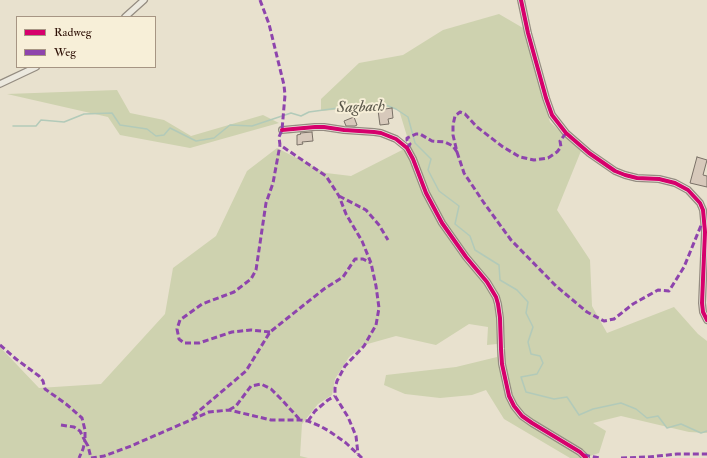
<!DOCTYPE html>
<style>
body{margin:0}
#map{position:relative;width:707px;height:458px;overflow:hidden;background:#e8e1ce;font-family:"IM FELL Double Pica",serif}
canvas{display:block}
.legend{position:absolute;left:16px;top:16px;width:140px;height:52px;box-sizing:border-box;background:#f7efd8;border:1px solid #a69583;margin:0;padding:5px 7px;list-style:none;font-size:12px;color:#2c0e04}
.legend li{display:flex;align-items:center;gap:8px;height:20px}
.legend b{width:20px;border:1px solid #a69583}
</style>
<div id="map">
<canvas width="707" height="458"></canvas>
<ul class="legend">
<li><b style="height:5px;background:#d6006c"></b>Radweg</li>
<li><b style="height:5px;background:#8e44ad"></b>Weg</li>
</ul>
</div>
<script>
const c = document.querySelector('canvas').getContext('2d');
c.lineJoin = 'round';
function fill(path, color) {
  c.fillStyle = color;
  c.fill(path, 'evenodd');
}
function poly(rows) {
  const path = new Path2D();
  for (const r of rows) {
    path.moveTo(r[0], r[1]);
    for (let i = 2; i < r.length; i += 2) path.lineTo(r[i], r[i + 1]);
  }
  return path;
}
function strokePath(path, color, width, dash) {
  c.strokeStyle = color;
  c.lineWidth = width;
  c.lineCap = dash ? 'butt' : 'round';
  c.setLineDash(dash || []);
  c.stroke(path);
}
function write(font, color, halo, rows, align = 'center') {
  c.font = font + ' "IM FELL Double Pica",serif';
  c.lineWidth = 4;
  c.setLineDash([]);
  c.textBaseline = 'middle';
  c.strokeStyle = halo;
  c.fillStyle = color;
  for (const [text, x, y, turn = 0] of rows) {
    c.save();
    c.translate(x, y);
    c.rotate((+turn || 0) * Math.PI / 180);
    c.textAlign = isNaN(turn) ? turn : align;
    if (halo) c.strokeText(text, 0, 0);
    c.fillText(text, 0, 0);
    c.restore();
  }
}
fill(poly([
 [499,14,523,28,550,122,581,151,557,210,590,260,592,306,607,333,674,307,698,334,707,341,707,433,689,432,621,416,593,423,606,431,599,453,584,458,570,458,504,419,486,390,472,395,440,398,405,394,384,385,386,375,456,367,497,357,497,344,487,345,488,327,469,324,436,345,396,336,364,345,349,357,335,379,332,395,318,404,302,424,300,456,308,458,0,458,0,347,39,388,101,384,165,314,173,268,216,236,247,171,277,148,326,173,351,176,410,146,399,110,382,106,321,111,321,99,359,63,403,55,443,30],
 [117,90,130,113,164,120,191,136,263,115,279,123,190,148,120,135,108,117,7,94]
]), '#ced2af');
strokePath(poly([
 [13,126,36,126,41,120,64,122,84,114,112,113,120,125,147,129,156,136,164,135,170,128,196,141,214,138,230,125,252,126,291,113,301,116,309,112,338,108,362,110,383,104,396,109,408,117,415,143,431,159,428,170,439,191,459,206,455,224,470,236,475,250,499,265,500,280,517,290,528,302,526,313,533,327,528,342,531,354,540,356,543,363,537,374,521,377,526,392,554,399,567,397,579,415,593,409,621,403,636,409,647,418,658,416,667,428,681,424,701,433,707,431]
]), '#b2cab9', 1.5);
const building = poly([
 [392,108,393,118,388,119,389,124,380,125,378,110,392,108],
 [354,117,357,125,355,126,346,126,344,121,354,117],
 [312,132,313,141,302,142,303,144,297,145,297,135,301,134,300,133,312,132],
 [697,157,707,160,703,175,707,176,707,187,690,183,697,157]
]);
fill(building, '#d7c9bb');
strokePath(building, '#797066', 1);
const minor = poly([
 [521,0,528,33,546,98,552,115,566,133,589,153,615,171,625,175,637,178,659,179,675,183,688,190,700,203,703,210,705,232,702,303,703,312,707,320],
 [125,17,144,0],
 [0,84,36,67],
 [282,130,315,127,324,127,344,130,374,132,381,133,396,139,407,148,413,159,426,193,442,223,466,257,487,282,496,297,498,304,500,318,501,349,502,364,509,396,514,406,522,416,532,423,580,452,586,458]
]);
strokePath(minor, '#948c81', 8);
strokePath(minor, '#ece9df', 5.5);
strokePath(poly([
 [260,0,269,24,284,85,285,95,282,130,279,137,280,145,326,176,339,196,346,214,362,241,371,263,376,286,379,308,376,325,364,346,345,366,337,381,335,388,335,396,348,417,356,436,358,454],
 [407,148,410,144,407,140,407,138,416,134,420,134,432,141,445,142,453,146,457,152,453,135,453,125,455,116,460,112,465,114,477,127,503,147,520,157,534,160,548,158,557,152,561,147,560,141,566,133],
 [457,152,464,173,484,203,511,240,556,286,587,312,604,321,614,319,633,304,658,290,669,291,684,267,702,223],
 [339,196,366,210,379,225,388,240],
 [270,332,251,330,232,332,199,343,184,343,179,339,177,329,180,320,202,304,234,292,251,279,256,270,266,203,273,183,280,145],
 [0,345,16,359,39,376,43,381,45,389,66,404,82,418,85,430,85,441,88,446,91,458,104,456,131,446,209,412,229,410,271,420,300,420,308,421,320,426,329,431,346,443,362,458],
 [229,410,236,406,251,386,261,384,271,389,283,401,300,420],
 [193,416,246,371,270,332,324,289,343,277,355,259,363,259,371,263],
 [308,421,315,411,328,400,335,396],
 [61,425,74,427,80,431,85,441,83,449,79,458],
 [584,455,600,458],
 [621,458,648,457,677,454,707,454]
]), '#8e44ad', 3, [6, 3]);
strokePath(poly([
 [521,0,528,33,546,98,552,115,566,133,589,153,615,171,625,175,637,178,659,179,675,183,688,190,700,203,703,210,705,232,702,303,703,312,707,320],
 [282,130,315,127,324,127,344,130,374,132,381,133,396,139,407,148,413,159,426,193,442,223,466,257,487,282,496,297,498,304,500,318,501,349,502,364,509,396,514,406,522,416,532,423,580,452,586,458]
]), '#d6006c', 4);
write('italic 16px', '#585549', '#f7efd8', [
 ["Sagbach",361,108,-2]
]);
</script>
